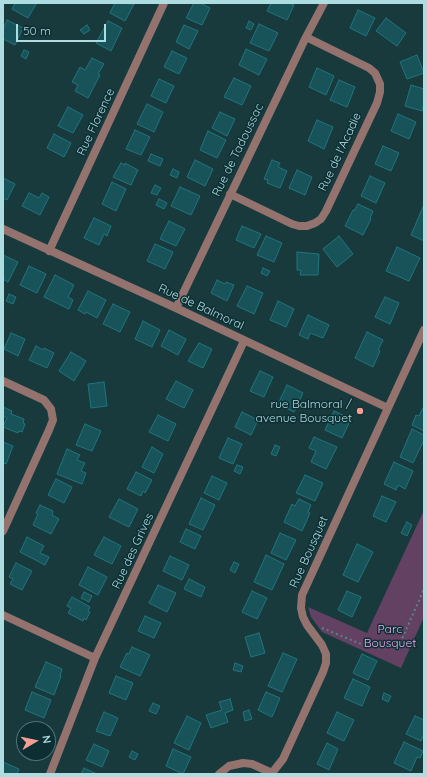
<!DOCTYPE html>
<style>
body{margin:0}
#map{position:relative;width:427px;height:777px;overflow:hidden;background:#193a3d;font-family:Quicksand,sans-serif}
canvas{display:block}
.frame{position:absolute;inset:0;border:4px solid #addce1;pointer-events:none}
.north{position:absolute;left:16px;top:721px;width:40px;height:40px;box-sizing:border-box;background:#0d2f33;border:1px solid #4d7479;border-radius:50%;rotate:81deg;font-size:11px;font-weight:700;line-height:16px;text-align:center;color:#addce1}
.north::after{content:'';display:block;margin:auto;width:14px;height:18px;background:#f59c94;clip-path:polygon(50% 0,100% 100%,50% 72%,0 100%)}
.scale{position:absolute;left:16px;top:24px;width:90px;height:18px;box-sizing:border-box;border:2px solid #addce1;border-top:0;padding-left:5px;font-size:12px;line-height:14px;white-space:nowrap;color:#addce1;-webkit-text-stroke:3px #0d2f33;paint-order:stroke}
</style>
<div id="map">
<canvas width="427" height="777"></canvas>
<div class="frame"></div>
<div class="north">N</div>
<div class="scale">50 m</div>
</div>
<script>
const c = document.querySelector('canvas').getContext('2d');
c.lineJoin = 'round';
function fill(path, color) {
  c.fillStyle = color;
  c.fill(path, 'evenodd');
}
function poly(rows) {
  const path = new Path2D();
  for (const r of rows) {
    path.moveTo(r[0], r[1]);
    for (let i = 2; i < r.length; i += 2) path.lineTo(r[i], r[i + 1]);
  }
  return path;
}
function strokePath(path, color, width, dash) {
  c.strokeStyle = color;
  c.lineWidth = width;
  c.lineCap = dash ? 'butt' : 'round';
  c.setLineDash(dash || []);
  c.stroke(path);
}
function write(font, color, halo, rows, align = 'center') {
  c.font = font + ' Quicksand,sans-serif';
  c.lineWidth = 3;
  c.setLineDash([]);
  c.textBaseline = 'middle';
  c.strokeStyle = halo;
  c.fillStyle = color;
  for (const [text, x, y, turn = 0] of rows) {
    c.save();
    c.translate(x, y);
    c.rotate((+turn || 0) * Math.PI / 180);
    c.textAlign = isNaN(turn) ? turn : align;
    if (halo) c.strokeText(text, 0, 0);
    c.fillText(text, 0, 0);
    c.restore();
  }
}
fill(poly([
 [424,510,424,617,401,668,322,632,311,617,308,607,367,633]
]), '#624163');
const building = poly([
 [15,3,34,3,36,4,28,18,12,9,15,3],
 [115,3,134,4,125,21,110,13,115,3],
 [194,3,200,3,210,8,202,25,186,18,194,3],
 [271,3,289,3,294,5,287,20,267,11,271,3],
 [358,10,375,18,366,36,350,28,358,10],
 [386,18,406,33,397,46,376,31,386,18],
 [7,20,23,28,15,45,3,39,3,29,7,20],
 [108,21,122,28,111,51,96,43,108,21],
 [249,21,254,24,251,30,246,28,249,21],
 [259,24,278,33,269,51,250,43,259,24],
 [87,25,90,30,84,34,80,30,87,25],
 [184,25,198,31,189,49,176,42,184,25],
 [246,49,267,59,259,75,239,65,246,49],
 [24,50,29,52,26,59,21,56,24,50],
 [172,51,187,58,179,74,164,67,172,51],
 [417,55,424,73,407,79,400,62,417,55],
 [92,58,104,64,98,74,100,75,88,98,75,91,78,85,72,82,80,67,85,70,92,58],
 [317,68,334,76,326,95,309,87,317,68],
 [234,78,251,86,242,105,224,97,234,78],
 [159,79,174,86,166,103,151,96,159,79],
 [339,80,355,87,347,107,330,100,339,80],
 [411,85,424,89,424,103,422,111,405,106,411,85],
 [147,104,163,112,154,132,137,124,147,104],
 [68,107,83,115,73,133,58,126,68,107],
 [220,112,235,119,227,136,212,128,220,112],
 [398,114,416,122,409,139,391,131,398,114],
 [317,120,333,127,324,149,308,141,317,120],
 [135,130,150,137,141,155,126,149,135,130],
 [208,131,226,140,217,158,200,150,208,131],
 [54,134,71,143,64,157,47,148,54,134],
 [383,146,399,153,391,171,375,164,383,146],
 [151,154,163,159,160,166,148,161,151,154],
 [195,160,213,169,205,186,187,177,195,160],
 [272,160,280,163,278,167,287,171,280,188,267,183,268,180,264,179,272,160],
 [121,163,125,165,125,163,138,170,131,185,113,177,121,163],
 [173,169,179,172,177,178,170,175,173,169],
 [297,170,312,177,305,195,289,188,297,170],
 [370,176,385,183,376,203,361,196,370,176],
 [3,178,15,184,7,200,3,198,3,178],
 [112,182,126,189,116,211,102,204,112,182],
 [155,185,161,188,157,195,151,193,155,185],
 [180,187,200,196,191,215,171,206,180,187],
 [29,193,39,198,42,193,49,197,40,215,22,206,29,193],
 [159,199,167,203,164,209,156,205,159,199],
 [358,204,373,211,370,218,371,219,363,235,345,226,353,210,354,211,358,204],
 [423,207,424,208,424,241,411,235,423,207],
 [94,218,111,226,107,236,104,234,99,245,84,238,94,218],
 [169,221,185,229,176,246,160,239,169,221],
 [242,226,261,234,254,248,236,240,242,226],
 [266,236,282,243,274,262,257,255,266,236],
 [339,236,353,254,337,267,323,249,339,236],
 [155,244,173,252,165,269,147,261,155,244],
 [397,247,420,258,409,281,386,271,397,247],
 [297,252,319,254,318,275,300,275,301,270,297,270,297,252],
 [3,255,18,262,8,282,3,279,3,255],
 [29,266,46,274,37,293,20,285,29,266],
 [263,268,270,271,267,276,261,273,263,268],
 [55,275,74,285,68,297,73,300,69,309,44,297,55,275],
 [217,280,225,284,226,282,234,285,227,301,211,293,217,280],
 [247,286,263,293,254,314,237,306,247,286],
 [88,291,106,300,97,318,86,312,85,314,78,310,88,291],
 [9,294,16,297,13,304,6,301,9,294],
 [385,297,399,303,390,324,375,317,385,297],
 [278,301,294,309,286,327,270,320,278,301],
 [113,304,130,312,120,332,103,324,113,304],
 [308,315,329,325,323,338,310,333,308,339,299,335,308,315],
 [143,321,160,330,152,347,135,339,143,321],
 [169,330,186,339,178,355,161,346,169,330],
 [367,332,383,340,378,350,380,351,373,367,355,358,367,332],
 [11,333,25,339,18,356,4,349,11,333],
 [199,343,212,349,203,368,188,361,199,343],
 [36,346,43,350,44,348,54,353,47,368,29,360,36,346],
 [71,352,86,361,74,381,59,371,71,352],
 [260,371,273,377,264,397,250,391,260,371],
 [176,381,193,390,184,408,166,399,176,381],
 [104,382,107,406,91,408,88,384,104,382],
 [287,385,303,393,294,412,278,404,287,385],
 [424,406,424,431,412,425,416,415,419,416,424,406],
 [3,407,12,411,11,414,24,419,23,423,25,424,22,432,19,431,18,433,3,427,7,418,3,416,3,407],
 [334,411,351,419,342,438,325,430,334,411],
 [242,412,258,420,251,435,235,427,242,412],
 [158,415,176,424,168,441,149,432,158,415],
 [85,424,101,431,92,451,76,445,85,424],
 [412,429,424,435,424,440,413,463,400,457,412,429],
 [314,437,337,447,326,469,311,462,316,451,309,448,314,437],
 [228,438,242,444,233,464,219,458,228,438],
 [3,442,13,446,6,464,3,463,3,442],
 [275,445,280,447,276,456,271,454,275,445],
 [152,447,163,454,154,473,142,467,152,447],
 [67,449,80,455,77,460,85,463,81,471,86,473,82,484,57,474,67,449],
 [394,462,413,471,405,489,398,485,396,490,384,484,394,462],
 [237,465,243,467,240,474,234,471,237,465],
 [136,472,152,480,145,493,143,491,141,496,127,489,136,472],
 [305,475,323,483,315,501,296,493,305,475],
 [212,476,227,483,219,500,204,493,212,476],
 [56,479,72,487,64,503,48,495,56,479],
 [382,496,396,502,386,522,373,516,382,496],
 [201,498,215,505,203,530,189,524,201,498],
 [119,499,138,509,129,527,109,517,119,499],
 [299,499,311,505,308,512,310,513,302,531,284,522,292,504,295,506,299,499],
 [40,505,53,511,52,515,59,519,51,534,33,525,38,514,36,513,40,505],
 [407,522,412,525,407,536,401,533,407,522],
 [186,529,201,536,195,549,180,542,186,529],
 [280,533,296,540,286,560,271,553,280,533],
 [27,537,44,546,40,553,49,557,45,565,20,552,27,537],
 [104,537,121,546,112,564,94,555,104,537],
 [357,544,373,552,358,582,343,575,357,544],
 [266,555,284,564,272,590,254,582,266,555],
 [170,556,189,565,182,580,163,571,170,556],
 [234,562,239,564,235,573,230,570,234,562],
 [16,563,32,571,22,590,10,584,13,579,9,577,16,563],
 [88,567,107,577,98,595,79,585,88,567],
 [189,579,205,587,201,597,184,589,189,579],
 [158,585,176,593,167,612,149,603,158,585],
 [252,591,267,598,257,619,242,612,252,591],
 [347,591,361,597,352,617,338,610,347,591],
 [84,592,92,596,89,602,81,598,84,592],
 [72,597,90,607,88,611,90,612,86,620,84,618,83,621,68,613,71,608,67,606,72,597],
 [145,616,161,623,154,638,138,631,145,616],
 [259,633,265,653,251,657,245,637,259,633],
 [132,647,150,655,140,676,120,667,127,653,129,654,132,647],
 [283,653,297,659,282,692,268,686,283,653],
 [362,654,377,661,368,680,353,673,362,654],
 [46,662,62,669,60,676,61,676,54,695,35,687,46,662],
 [235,663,243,666,241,672,233,670,235,663],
 [116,676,133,683,126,700,109,693,116,676],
 [353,679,370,687,362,706,344,698,353,679],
 [32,692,51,700,44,718,25,710,32,692],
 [266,692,280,698,272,717,258,710,266,692],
 [384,693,391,696,388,702,382,699,384,693],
 [230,699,233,710,225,713,228,722,211,728,206,715,222,710,219,702,230,699],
 [153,703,160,706,156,714,149,711,153,703],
 [249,710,252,719,245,721,243,712,249,710],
 [104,712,118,718,110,736,96,731,104,712],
 [337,712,354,720,344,741,327,733,337,712],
 [187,716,201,723,189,750,174,743,187,716],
 [415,716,424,720,424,734,421,741,406,734,415,716],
 [26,724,38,729,24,729,24,746,18,743,26,724],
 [404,742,423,751,420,758,417,757,411,771,394,763,404,742],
 [327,743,338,749,329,770,317,764,327,743],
 [94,744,109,751,102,767,86,760,94,744],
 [173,749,191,757,183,774,166,766,173,749],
 [132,751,138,754,135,760,129,757,132,751],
 [3,762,19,769,17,774,3,774,3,762],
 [84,768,97,774,81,774,84,768]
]);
fill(building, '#185359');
strokePath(building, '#20757d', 1);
strokePath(poly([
 [322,628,361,644,398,648,424,589]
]), '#5c8387', 2, [2, 3]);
strokePath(poly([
 [230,194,292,224,299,226,307,226,315,223,321,219,326,211,377,103,380,92,380,84,375,73,369,68,306,37],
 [3,229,176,308,388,408],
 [49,251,164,3],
 [176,308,306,37,324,3],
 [3,381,44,400,51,409,53,420,49,430,3,531],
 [3,615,95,658],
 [50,774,95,658,244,341],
 [219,774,229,766,243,763,252,764,272,773,283,759,323,672,326,663,326,654,322,645,307,625,303,617,301,608,302,595,424,330]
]), '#94726e', 8);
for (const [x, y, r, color] of [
 [360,411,4,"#f59c94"]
]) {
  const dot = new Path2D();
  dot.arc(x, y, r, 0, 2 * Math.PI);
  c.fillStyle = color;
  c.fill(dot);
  strokePath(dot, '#0d2f33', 1.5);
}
write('12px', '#addce1', '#0d2f33', [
 ["Rue Florence",96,122,-65],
 ["Rue de Tadoussac",238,150,-64],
 ["Rue de l'Acadie",340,152,-65],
 ["Rue de Balmoral",201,307,25],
 ["Rue des Grives",133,551,-65],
 ["Rue Bousquet",309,552,-66]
]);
write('12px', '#addce1', '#0d2f33', [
 ["rue Balmoral /",352,404],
 ["avenue Bousquet",352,418]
], 'right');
write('12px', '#f6adf9', '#0d2f33', [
 ["Parc",390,629],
 ["Bousquet",390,643]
]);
</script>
